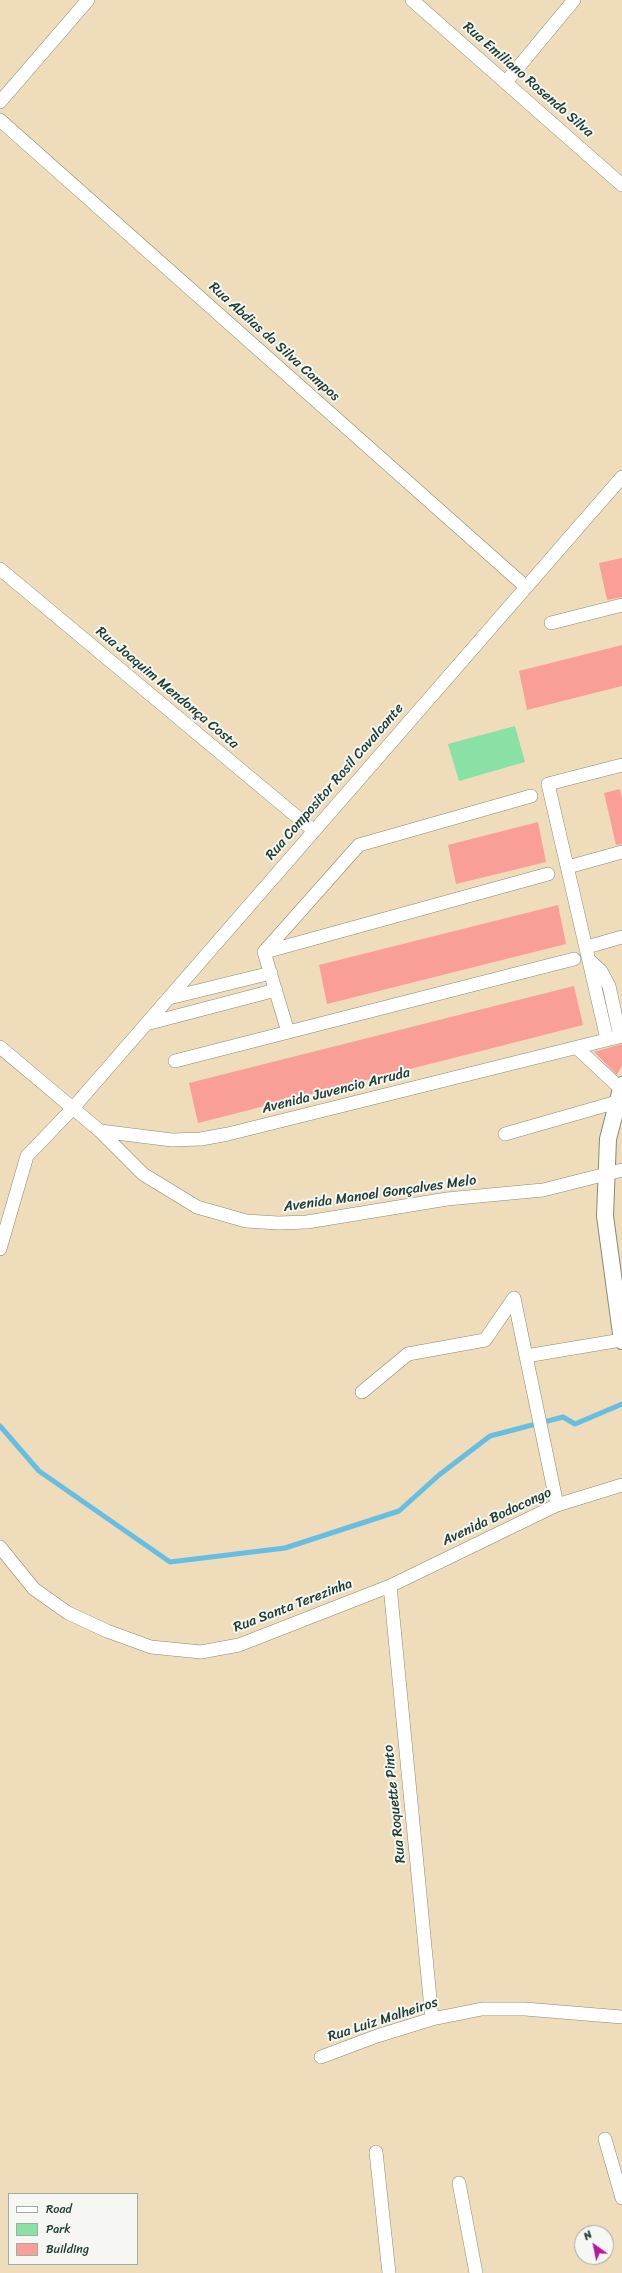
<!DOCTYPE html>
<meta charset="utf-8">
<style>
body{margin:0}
#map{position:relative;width:622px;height:2273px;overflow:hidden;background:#efdcba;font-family:Sriracha,sans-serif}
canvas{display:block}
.legend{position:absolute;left:8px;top:2193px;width:130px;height:72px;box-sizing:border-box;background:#f6f6f2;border:1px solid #a0aca6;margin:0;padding:5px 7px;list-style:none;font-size:12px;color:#1f3d34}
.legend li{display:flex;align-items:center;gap:8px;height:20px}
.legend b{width:20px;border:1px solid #a0aca6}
.north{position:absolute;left:574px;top:2225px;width:40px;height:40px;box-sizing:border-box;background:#f6f6f2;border:1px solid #a0aca6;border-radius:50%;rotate:327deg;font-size:11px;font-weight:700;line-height:16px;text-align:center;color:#1f3d34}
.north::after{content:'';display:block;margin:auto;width:14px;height:18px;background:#b5179e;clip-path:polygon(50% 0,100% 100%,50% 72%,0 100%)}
</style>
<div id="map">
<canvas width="622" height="2273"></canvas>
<ul class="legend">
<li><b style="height:5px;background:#fff"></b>Road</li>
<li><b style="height:11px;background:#8ae1a6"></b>Park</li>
<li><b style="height:11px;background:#f99f98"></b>Building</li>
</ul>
<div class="north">N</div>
</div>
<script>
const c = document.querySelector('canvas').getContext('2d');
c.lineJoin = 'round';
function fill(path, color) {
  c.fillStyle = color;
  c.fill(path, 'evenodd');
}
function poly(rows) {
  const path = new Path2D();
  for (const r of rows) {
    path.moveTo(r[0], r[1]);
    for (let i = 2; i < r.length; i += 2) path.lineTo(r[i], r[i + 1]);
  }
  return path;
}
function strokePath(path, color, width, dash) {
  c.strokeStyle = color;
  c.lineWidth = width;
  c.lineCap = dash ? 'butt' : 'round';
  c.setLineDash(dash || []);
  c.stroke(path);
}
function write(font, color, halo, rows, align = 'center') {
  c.font = font + ' Sriracha,sans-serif';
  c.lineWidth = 4;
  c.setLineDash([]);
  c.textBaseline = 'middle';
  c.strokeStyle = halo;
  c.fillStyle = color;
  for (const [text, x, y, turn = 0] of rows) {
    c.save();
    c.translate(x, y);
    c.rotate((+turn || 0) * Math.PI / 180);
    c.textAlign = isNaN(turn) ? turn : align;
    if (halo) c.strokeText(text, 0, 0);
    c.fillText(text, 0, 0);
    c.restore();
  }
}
fill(poly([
 [515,726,525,762,459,781,448,744]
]), '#8ae1a6');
strokePath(poly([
 [0,1426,39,1471,170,1562,285,1548,399,1511,439,1475,490,1436,563,1417,575,1424,622,1404]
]), '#66bee3', 5);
fill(poly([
 [622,558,622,597,607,600,599,563],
 [622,645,622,686,527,710,519,671],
 [620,789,622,799,622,844,616,845,604,793],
 [538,822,546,862,456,884,448,845],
 [558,905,566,944,327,1004,319,965],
 [574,986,583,1025,198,1123,189,1083],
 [622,1044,622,1065,617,1075,594,1052]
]), '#f99f98');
const minor = poly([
 [412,0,622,185],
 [506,82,574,0],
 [0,102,88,0],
 [0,120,526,587],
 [0,569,314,831],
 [551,623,622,605],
 [568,867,622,852],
 [587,947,622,937],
 [265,952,548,874],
 [590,961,601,971,609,986,620,1036],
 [169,998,271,973],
 [146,1024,276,990],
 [288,1032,264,952,359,845,531,796],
 [607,1039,548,784,622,765],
 [0,1047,100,1131,143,1174,197,1207,246,1221,278,1223,307,1222,447,1199,543,1190,622,1170],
 [577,1048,621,1089],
 [175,1061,574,959],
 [100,1131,172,1140,201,1139,228,1134,622,1036],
 [505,1134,617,1102],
 [0,1249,27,1156,73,1108,622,477],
 [362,1392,408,1354,485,1340,514,1298,526,1356],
 [557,1505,526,1356,622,1340],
 [0,1547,34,1589,68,1613,107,1631,151,1647,201,1652,239,1645,390,1586,557,1505,622,1485],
 [390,1586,432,2019],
 [321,2057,377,2036,432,2019,482,2009,525,2009,622,2017],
 [605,2139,622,2198],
 [376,2152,389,2273],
 [459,2183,476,2273]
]);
const tertiary = poly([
 [622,1085,608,1139,605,1216,622,1341]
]);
strokePath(minor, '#878c77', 14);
strokePath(tertiary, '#878c77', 18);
strokePath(minor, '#fff', 13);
strokePath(tertiary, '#fff', 16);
write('14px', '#1f3d34', '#f6f6f2', [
 ["Rua Emiliano Rosendo Silva",528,80,41],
 ["Rua Abdias da Silva Campos",274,342,42],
 ["Rua Joaquim Mendonça Costa",167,688,40],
 ["Rua Compositor Rosil Cavalcante",335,782,-49],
 ["Avenida Juvencio Arruda",336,1091,-14],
 ["Avenida Manoel Gonçalves Melo",380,1194,-8],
 ["Avenida Bodocongo",497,1517,-25],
 ["Rua Santa Terezinha",293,1606,-21],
 ["Rua Roquette Pinto",395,1804,-96],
 ["Rua Luiz Malheiros",383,2020,-18]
]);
</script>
